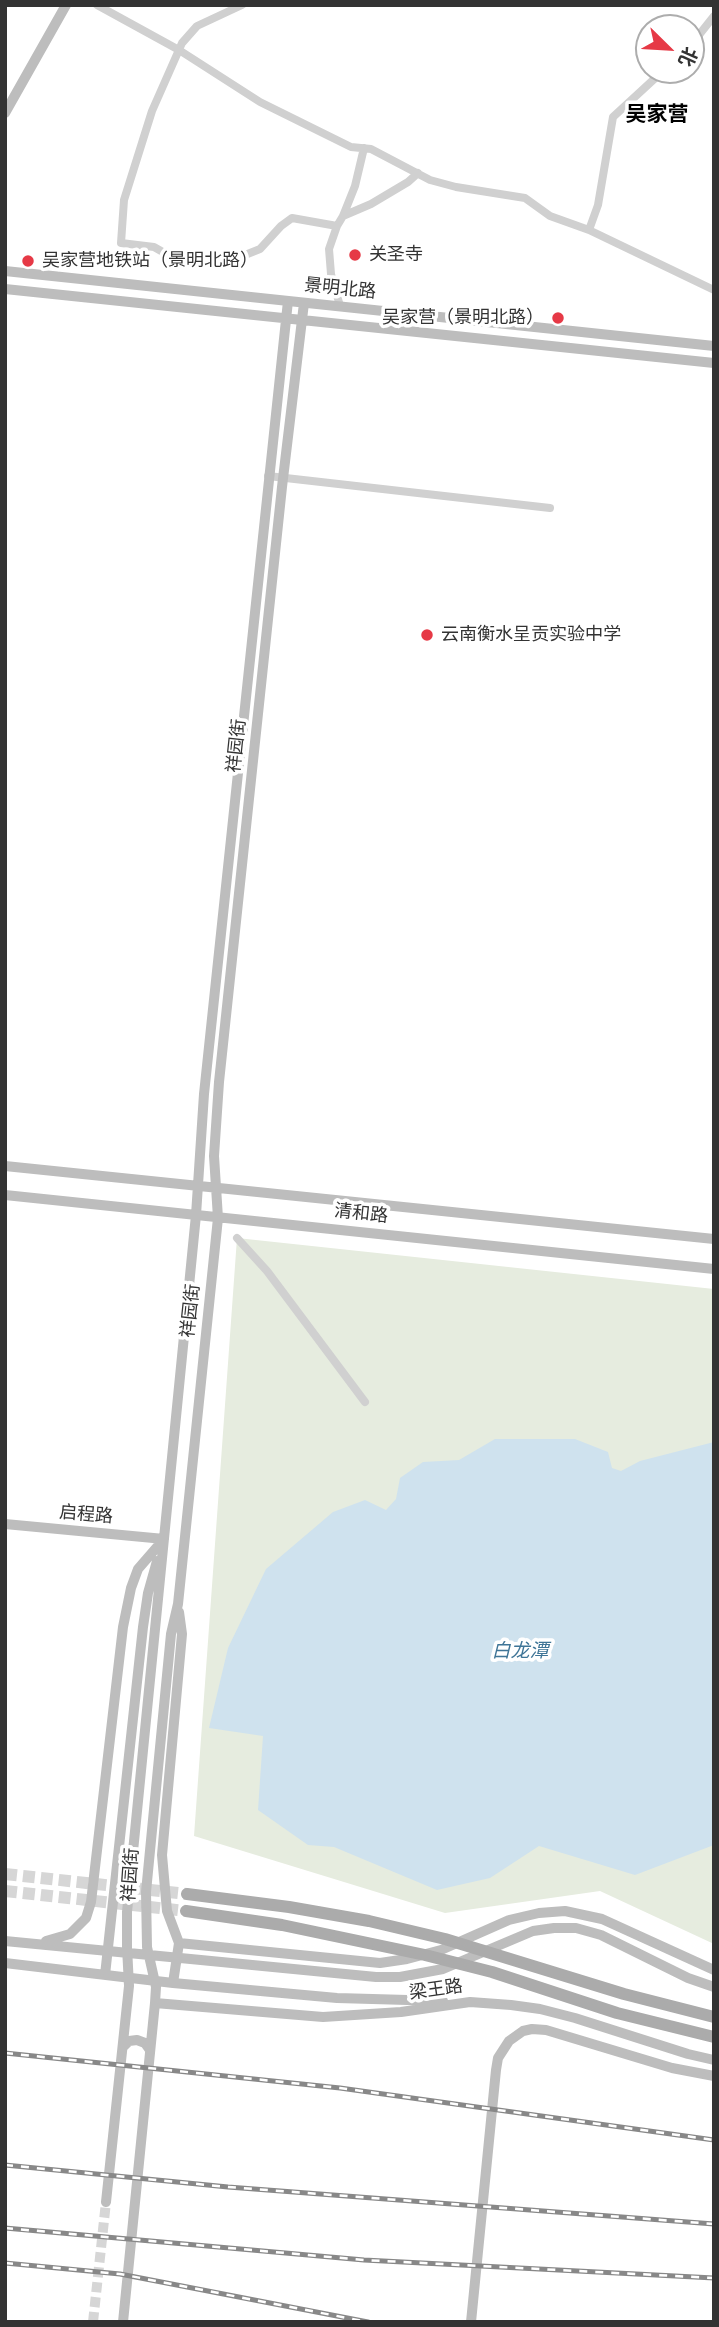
<!DOCTYPE html>
<meta charset="utf-8">
<style>
body{margin:0}
#map{position:relative;width:719px;height:2327px;overflow:hidden;background:#fff;font-family:Helvetica,"Noto Sans SC",sans-serif}
canvas{display:block}
.frame{position:absolute;inset:0;border:7px solid #333;pointer-events:none}
.north{position:absolute;left:635px;top:14px;width:70px;height:70px;box-sizing:border-box;background:#fff;border:2px solid #adadad;border-radius:50%;rotate:114deg;font-size:19px;font-weight:700;line-height:28px;text-align:center;color:#333}
.north::after{content:'';display:block;margin:auto;width:24px;height:32px;background:#e63946;clip-path:polygon(50% 0,100% 100%,50% 72%,0 100%)}
</style>
<div id="map">
<canvas width="719" height="2327"></canvas>
<div class="frame"></div>
<div class="north">北</div>
</div>
<script>
const c = document.querySelector('canvas').getContext('2d');
c.lineJoin = 'round';
function fill(path, color) {
  c.fillStyle = color;
  c.fill(path, 'evenodd');
}
function poly(rows) {
  const path = new Path2D();
  for (const r of rows) {
    path.moveTo(r[0], r[1]);
    for (let i = 2; i < r.length; i += 2) path.lineTo(r[i], r[i + 1]);
  }
  return path;
}
function strokePath(path, color, width, dash) {
  c.strokeStyle = color;
  c.lineWidth = width;
  c.lineCap = dash ? 'butt' : 'round';
  c.setLineDash(dash || []);
  c.stroke(path);
}
function write(font, color, halo, rows, align = 'center') {
  c.font = font + ' Helvetica,"Noto Sans SC",sans-serif';
  c.lineWidth = 7;
  c.setLineDash([]);
  c.textBaseline = 'middle';
  c.strokeStyle = halo;
  c.fillStyle = color;
  for (const [text, x, y, turn = 0] of rows) {
    c.save();
    c.translate(x, y);
    c.rotate((+turn || 0) * Math.PI / 180);
    c.textAlign = isNaN(turn) ? turn : align;
    if (halo) c.strokeText(text, 0, 0);
    c.fillText(text, 0, 0);
    c.restore();
  }
}
fill(poly([
 [237,1238,714,1289,714,1944,600,1891,445,1913,194,1836]
]), '#e6ecdf');
fill(poly([
 [495,1439,575,1439,608,1452,612,1468,621,1471,640,1461,714,1442,714,1845,635,1875,539,1846,490,1878,437,1890,334,1847,308,1845,258,1810,263,1736,209,1728,228,1648,266,1569,333,1512,365,1500,386,1510,396,1499,400,1478,423,1462,459,1460]
]), '#cfe2ee');
strokePath(poly([
 [93,2322,106,2202]
]), '#d6d6d6', 10, [10, 5]);
strokePath(poly([
 [5,1874,187,1894],
 [5,1891,186,1911]
]), '#d6d6d6', 12, [12, 6]);
strokePath(poly([
 [97,5,179,50,260,102,351,147,371,149,430,180,456,187,525,198,550,216,589,230,714,290],
 [242,5,197,26,182,43,152,111,124,200,121,243,154,247,175,259,234,256,245,255,260,249,281,226,292,218,337,226,329,249,331,274,340,306],
 [691,45,714,16],
 [343,216,355,186,364,148],
 [337,226,343,216,371,204,408,182,418,173],
 [589,230,598,205,613,117,664,70],
 [268,476,550,508],
 [237,1238,267,1271,365,1402]
]), '#d0d0d0', 8);
strokePath(poly([
 [5,113,66,5],
 [5,271,714,346],
 [5,289,714,363],
 [5,1166,714,1239],
 [5,1195,714,1269],
 [5,1524,164,1539],
 [5,1941,376,1977,400,1977,443,1969,533,1931,554,1928,576,1928,601,1935,688,1978,714,1987],
 [46,1941,70,1934,86,1918,91,1902,123,1627,131,1588,138,1569,164,1539],
 [179,1943,380,1963,407,1959,441,1950,509,1920,539,1913,565,1911,602,1919,714,1970],
 [5,1963,173,1983,337,1998,443,2001],
 [105,1975,143,1627,148,1593,157,1561],
 [173,1983,179,1943,167,1911,162,1855,182,1634,179,1612],
 [155,2003,323,2017,401,2012,470,2002,511,2005,540,2009,575,2018,688,2054,714,2060],
 [123,2047,129,2041,137,2040,145,2043,150,2050],
 [106,2202,129,1986,127,1947,127,1912,196,1215,204,1094,288,301],
 [123,2322,155,2003,156,1987,147,1947,146,1892,171,1634,178,1604,218,1218,214,1156,219,1082,282,487,304,303],
 [471,2322,496,2070,498,2058,509,2041,523,2031,532,2029,546,2030,672,2068,714,2076]
]), '#bdbdbd', 10);
strokePath(poly([
 [187,1894,289,1907,369,1921,445,1939,624,1994,714,2017],
 [186,1911,282,1925,425,1955,492,1972,617,2013,714,2037]
]), '#ababab', 12);
const rail = poly([
 [5,2053,340,2088,714,2140],
 [5,2165,228,2187,714,2224],
 [5,2228,364,2260,714,2278],
 [5,2263,120,2274,368,2322]
]);
strokePath(rail, '#888', 5);
strokePath(rail, '#fff', 2.5, [8]);
for (const [x, y, r, color] of [
 [355,255,7,"#e63946"],
 [28,261,7,"#e63946"],
 [558,318,7,"#e63946"],
 [427,635,7,"#e63946"]
]) {
  const dot = new Path2D();
  dot.arc(x, y, r, 0, 2 * Math.PI);
  c.fillStyle = color;
  c.fill(dot);
  strokePath(dot, '#fff', 2.5);
}
write('18px', '#333', '#fff', [
 ["关圣寺",369,255],
 ["吴家营地铁站（景明北路）",42,261],
 ["吴家营（景明北路）",544,318,"right"],
 ["云南衡水呈贡实验中学",441,635]
], 'left');
write('18px', '#333', '#fff', [
 ["景明北路",340,289,6],
 ["祥园街",237,746,-84],
 ["清和路",361,1214,6],
 ["祥园街",191,1311,-84],
 ["启程路",86,1515,5],
 ["祥园街",131,1875,-86],
 ["梁王路",436,1990,-8]
]);
write('italic 19px', '#3f7597', '#fff', [
 ["白龙潭",520,1652]
]);
write('bold 21px', '#000', '#fff', [
 ["吴家营",657,115]
]);
</script>
